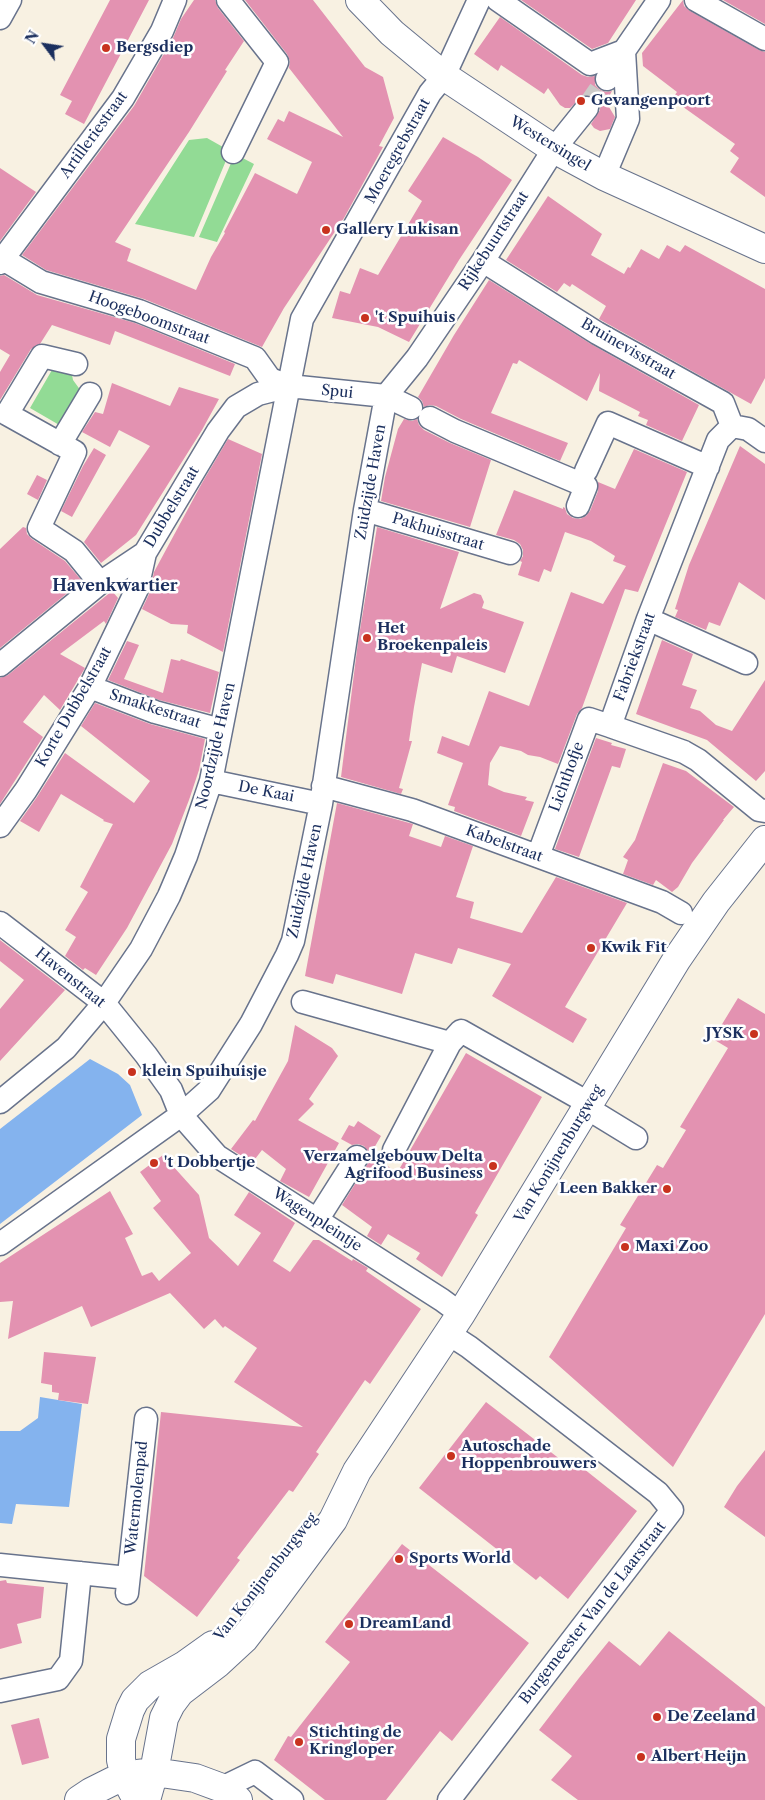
<!DOCTYPE html>
<style>
body{margin:0}
#map{position:relative;width:765px;height:1800px;overflow:hidden;background:#f8f1e2;font-family:"Libre Caslon Text",serif}
canvas{display:block}
.north{position:absolute;left:20px;top:20px;width:50px;height:50px;-webkit-text-stroke:4px #fff;paint-order:stroke;rotate:301deg;font-size:14px;font-weight:700;line-height:20px;text-align:center;color:#1b2f5e}
.north::after{content:'';display:block;margin:auto;width:18px;height:22px;background:#1b2f5e;clip-path:polygon(50% 0,100% 100%,50% 72%,0 100%)}
</style>
<div id="map">
<canvas width="765" height="1800"></canvas>
<div class="north">N</div>
</div>
<script>
const c = document.querySelector('canvas').getContext('2d');
c.lineJoin = 'round';
function fill(path, color) {
  c.fillStyle = color;
  c.fill(path, 'evenodd');
}
function poly(rows) {
  const path = new Path2D();
  for (const r of rows) {
    path.moveTo(r[0], r[1]);
    for (let i = 2; i < r.length; i += 2) path.lineTo(r[i], r[i + 1]);
  }
  return path;
}
function strokePath(path, color, width, dash) {
  c.strokeStyle = color;
  c.lineWidth = width;
  c.lineCap = dash ? 'butt' : 'round';
  c.setLineDash(dash || []);
  c.stroke(path);
}
function write(font, color, halo, rows, align = 'center') {
  c.font = font + ' "Libre Caslon Text",serif';
  c.lineWidth = 5;
  c.setLineDash([]);
  c.textBaseline = 'middle';
  c.strokeStyle = halo;
  c.fillStyle = color;
  for (const [text, x, y, turn = 0] of rows) {
    c.save();
    c.translate(x, y);
    c.rotate((+turn || 0) * Math.PI / 180);
    c.textAlign = isNaN(turn) ? turn : align;
    if (halo) c.strokeText(text, 0, 0);
    c.fillText(text, 0, 0);
    c.restore();
  }
}
fill(poly([
 [207,138,230,151,194,237,135,224,189,140],
 [235,154,254,164,217,242,199,237],
 [56,363,71,370,73,380,81,391,61,426,30,408]
]), '#92db95');
fill(poly([
 [90,1059,118,1074,130,1085,142,1115,0,1224,0,1129],
 [40,1397,82,1404,69,1507,16,1504,12,1524,0,1523,0,1431,20,1431,38,1418]
]), '#84b3ee');
fill(poly([
 [110,0,149,0,84,124,65,114,72,101,60,95],
 [194,0,215,0,218,8,244,41,225,70,227,71,189,132,115,242,131,249,127,261,196,290,211,257,225,233,224,232,255,173,297,194,312,162,267,139,278,119,284,122,289,111,343,137,289,68,290,61,287,54,245,0,313,0,365,67,383,77,394,118,379,146,383,147,344,218,284,308,262,347,144,299,46,270,22,255,134,106,173,38,181,19],
 [521,0,636,0,608,43,592,49],
 [683,0,684,6,690,11,759,50,765,52,765,197,730,172,739,158,730,151,735,144,672,99,677,92,643,66,642,53],
 [723,0,765,0,765,24],
 [500,17,582,75,588,77,595,76,595,85,600,90,606,92,612,91,606,102,615,117,610,129,600,131,594,128,591,124,600,110,599,103,595,98,589,95,583,96,570,108,565,108,560,105,548,88,544,94,501,65,498,71,474,54],
 [443,137,478,157,512,180,459,260,409,342,378,327,332,318,340,291,350,294,360,268,378,275,422,201,408,191],
 [0,168,36,192,0,241],
 [548,196,602,234,591,255,624,274,628,267,630,268,641,249,659,259,667,245,680,252,685,245,765,289,765,378,751,404,599,319,606,306,572,284,570,287,564,283,557,292,506,260],
 [4,275,37,295,135,323,235,364,230,376,115,331,110,345,52,325,40,344,31,349,0,400,0,372,10,355,0,349,0,276],
 [489,280,591,344,699,405,682,441,646,425,648,420,638,416,640,412,599,391,600,373,587,401,519,360,517,364,513,363,491,413,568,443,560,461,461,419,436,406,430,405,424,407,422,401,418,397,454,335],
 [112,383,170,406,179,387,219,399,202,430,136,535,101,563,84,542,150,446,119,430,110,447,82,432,95,412,103,414],
 [404,419,412,421,417,419,419,425,424,430,450,443,491,460,470,527,381,501,385,477,398,429],
 [228,439,262,454,223,652,187,633,188,625,171,624,142,609,150,592,154,572,202,483],
 [740,446,765,464,765,600,739,582,720,626,709,622,706,630,675,617,678,610,675,609,689,565],
 [94,448,106,455,72,517,61,511,83,466],
 [634,449,687,472,638,592,625,589,582,708,577,714,558,764,540,757,528,755,521,751,500,746,490,763,488,785,504,792,527,797,525,800,534,802,521,836,454,811,455,807,448,805,463,763,437,753,442,736,469,746,489,691,529,706,571,592,603,604,626,566,613,561,615,556,591,541,565,532,551,572,544,569,539,582,518,575,522,562,520,561,523,556,523,550,520,544,514,540,496,535,514,490,563,509,563,507,565,508,567,514,573,518,580,519,586,516,590,511,598,491,598,482,615,489],
 [37,475,47,480,38,500,27,494],
 [23,527,26,528,27,534,32,539,65,561,82,581,0,648,0,549],
 [377,527,459,552,440,609,474,593,481,595,484,602,482,608,524,622,505,673,457,656,452,673,422,663,414,707,409,741,412,741,399,788,403,789,401,794,341,777,358,642],
 [112,591,118,598,106,624,104,621,60,654,85,668,60,710,44,695,23,722,43,737,0,804,0,678,8,675],
 [662,640,693,654,682,685,697,690,690,708,700,711,716,725,732,731,765,680,765,771,756,781,707,740,636,714],
 [127,641,139,645,124,679,163,693,171,659,180,661,181,659,219,672,210,713,159,700,108,680],
 [95,703,150,724,205,739,199,770,189,800,172,844,127,928,96,975,85,968,83,970,65,956,76,937,65,930,88,892,80,887,113,824,103,821,104,820,61,794,39,832,20,821,37,797,65,753,134,803,150,781,81,726],
 [596,738,612,743,611,745,626,749,620,768,612,766,579,857,555,849],
 [663,763,686,771,734,807,723,820,724,820,692,863,678,887,672,892,656,880,653,885,623,874,628,860,623,857,635,840],
 [337,803,413,824,409,836,441,847,445,836,473,846,456,897,474,902,470,918,522,933,556,877,627,903,565,1007,587,1019,573,1043,492,996,511,964,458,948,452,964,415,953,402,994,336,974,333,984,305,976],
 [0,940,65,990,0,1061,0,1009,24,980,0,961],
 [738,998,765,1014,765,1314,673,1467,549,1357,626,1228,620,1225,657,1165,663,1168,686,1130,680,1127,728,1048,713,1039],
 [295,1025,332,1048,338,1056,309,1099,314,1104,298,1120,339,1143,309,1197,280,1181,286,1169,262,1150,252,1163,231,1149,253,1120,255,1121,288,1061],
 [466,1053,542,1097,475,1213,478,1215,442,1277,416,1259,420,1253,388,1234,381,1245,367,1236,372,1227,342,1205,373,1155,397,1173],
 [358,1121,381,1136,370,1155,364,1146,358,1144,352,1145,341,1139,349,1125,354,1127],
 [163,1155,199,1195,209,1238,238,1266,261,1233,234,1215,249,1192,295,1223,273,1261,290,1272,313,1240,319,1240,352,1261,353,1259,368,1268,366,1271,421,1309,370,1384,365,1380,316,1452,319,1454,293,1492,289,1490,237,1558,240,1560,197,1617,144,1576,161,1412,303,1427,234,1382,257,1348,225,1326,223,1328,215,1319,204,1329,170,1293,91,1327,82,1306,8,1339,13,1301,0,1302,0,1263,110,1191,133,1234,125,1238,142,1276,152,1272,159,1281,191,1253,153,1208,161,1201,140,1172],
 [44,1352,96,1357,88,1404,58,1400,59,1393,52,1392,52,1385,41,1383],
 [486,1402,574,1470,579,1465,637,1511,568,1599,540,1576,536,1580,419,1488],
 [765,1450,765,1537,724,1507,737,1486],
 [402,1544,529,1643,452,1741,440,1731,386,1800,325,1800,274,1760,288,1736,291,1737,350,1662,325,1642],
 [6,1580,7,1583,44,1587,41,1618,17,1624,22,1643,0,1649,0,1581],
 [669,1631,765,1707,765,1800,578,1800,551,1780,572,1756,539,1730,579,1678,609,1641,640,1666],
 [39,1718,49,1758,22,1765,11,1725]
]), '#e392b1');
strokePath(poly([
 [587,108,607,79]
]), '#cccac8', 22, [22, 11]);
const minor = poly([
 [228,0,277,62,233,152],
 [498,0,590,64,624,51],
 [696,0,765,39],
 [0,18,10,0],
 [607,79,624,51],
 [604,176,628,119,624,51,659,0],
 [3,259,41,282,139,311,255,358,270,379,289,386,386,396,411,408],
 [483,261,597,333,723,403,732,426],
 [0,263,123,98,162,31,175,0],
 [76,364,42,356,7,414,75,452,39,528,74,551,100,583],
 [430,418,455,431,586,486,578,506],
 [732,426,718,440,648,619,610,726,684,752,698,760,759,810,765,811],
 [732,426,748,429,765,441],
 [60,444,90,394],
 [586,471,608,423,708,467],
 [365,510,510,553],
 [648,619,746,663],
 [0,665,100,583,145,553,218,431,236,407,258,394,289,386],
 [90,687,155,712,221,730],
 [211,781,321,804],
 [323,786,412,810,662,902,681,913],
 [0,826,26,790,90,687,137,589,145,553],
 [538,856,589,719,610,726],
 [0,923,104,1003,146,1055,171,1090,181,1115,217,1156,442,1300,461,1314],
 [303,1002,450,1043,461,1031,590,1104],
 [0,1102,66,1048,104,1003,141,949,169,896,186,856,211,781,302,319,430,93,444,76,479,0],
 [587,1108,636,1138],
 [394,1150,450,1043],
 [317,1220,357,1157],
 [0,1244,181,1115,209,1090,251,1024,287,955,293,941,321,804,365,510,386,396,417,358,483,261,554,149,587,108],
 [449,1334,469,1347,658,1493,672,1510,449,1800],
 [0,1565,128,1578],
 [127,1593,146,1419],
 [0,1691,58,1679,71,1661,80,1573],
 [222,1788,255,1772,292,1800]
]);
const major = poly([
 [360,0,392,33,444,76,554,149,604,176,765,249],
 [79,1800,91,1792,113,1781,138,1774,154,1772,195,1778,222,1788,238,1800],
 [137,1800,125,1777,121,1760,121,1739,130,1710,135,1700,150,1685,185,1665,213,1645],
 [146,1800,154,1772,164,1718,171,1704,180,1692,218,1663,244,1639,271,1604,333,1520,357,1471,461,1314,677,959,716,902,765,840]
]);
strokePath(minor, '#68738c', 25);
strokePath(major, '#68738c', 30);
strokePath(minor, '#fff', 22);
strokePath(major, '#fff', 28);
for (const [x, y, r, color] of [
 [106,48,5,"#c8321e"],
 [581,101,5,"#c8321e"],
 [326,230,5,"#c8321e"],
 [365,318,5,"#c8321e"],
 [367,638,5,"#c8321e"],
 [591,948,5,"#c8321e"],
 [754,1034,5,"#c8321e"],
 [132,1072,5,"#c8321e"],
 [154,1163,5,"#c8321e"],
 [493,1166,5,"#c8321e"],
 [667,1189,5,"#c8321e"],
 [625,1247,5,"#c8321e"],
 [451,1456,5,"#c8321e"],
 [399,1559,5,"#c8321e"],
 [349,1624,5,"#c8321e"],
 [657,1717,5,"#c8321e"],
 [299,1742,5,"#c8321e"],
 [641,1757,5,"#c8321e"]
]) {
  const dot = new Path2D();
  dot.arc(x, y, r, 0, 2 * Math.PI);
  c.fillStyle = color;
  c.fill(dot);
  strokePath(dot, '#fff', 2);
}
write('bold 15px', '#1b2f5e', '#fff', [
 ["Bergsdiep",116,48],
 ["Gevangenpoort",591,101],
 ["Gallery Lukisan",336,230],
 ["'t Spuihuis",375,318],
 ["Het",377,629],
 ["Broekenpaleis",377,646],
 ["Kwik Fit",601,948],
 ["JYSK",744,1034,"right"],
 ["klein Spuihuisje",142,1072],
 ["Verzamelgebouw Delta",483,1157,"right"],
 ["Agrifood Business",483,1174,"right"],
 ["'t Dobbertje",164,1163],
 ["Leen Bakker",657,1189,"right"],
 ["Maxi Zoo",635,1247],
 ["Autoschade",461,1447],
 ["Hoppenbrouwers",461,1464],
 ["Sports World",409,1559],
 ["DreamLand",359,1624],
 ["De Zeeland",667,1717],
 ["Stichting de",309,1733],
 ["Kringloper",309,1750],
 ["Albert Heijn",651,1757]
], 'left');
write('15px', '#1b2f5e', '#fff', [
 ["Artilleriestraat",94,135,-54],
 ["Westersingel",550,144,31],
 ["Moeregrebstraat",398,151,-61],
 ["Rijkebuurtstraat",494,241,-57],
 ["Hoogeboomstraat",149,318,20],
 ["Bruinevisstraat",628,349,30],
 ["Spui",337,392,6],
 ["Zuidzijde Haven",371,482,-80],
 ["Dubbelstraat",172,507,-59],
 ["Pakhuisstraat",438,532,17],
 ["Fabriekstraat",635,657,-70],
 ["Korte Dubbelstraat",74,707,-60],
 ["Smakkestraat",155,709,18],
 ["Noordzijde Haven",216,746,-77],
 ["Lichthofje",567,777,-70],
 ["De Kaai",266,792,11],
 ["Kabelstraat",504,844,20],
 ["Zuidzijde Haven",305,881,-78],
 ["Havenstraat",70,978,39],
 ["Van Konijnenburgweg",559,1154,-59],
 ["Wagenpleintje",317,1220,33],
 ["Watermolenpad",137,1498,-84],
 ["Van Konijnenburgweg",266,1577,-52],
 ["Burgemeester Van de Laarstraat",593,1613,-52]
]);
write('bold 16px', '#1b2f5e', '#fff', [
 ["Havenkwartier",115,586]
]);
</script>
